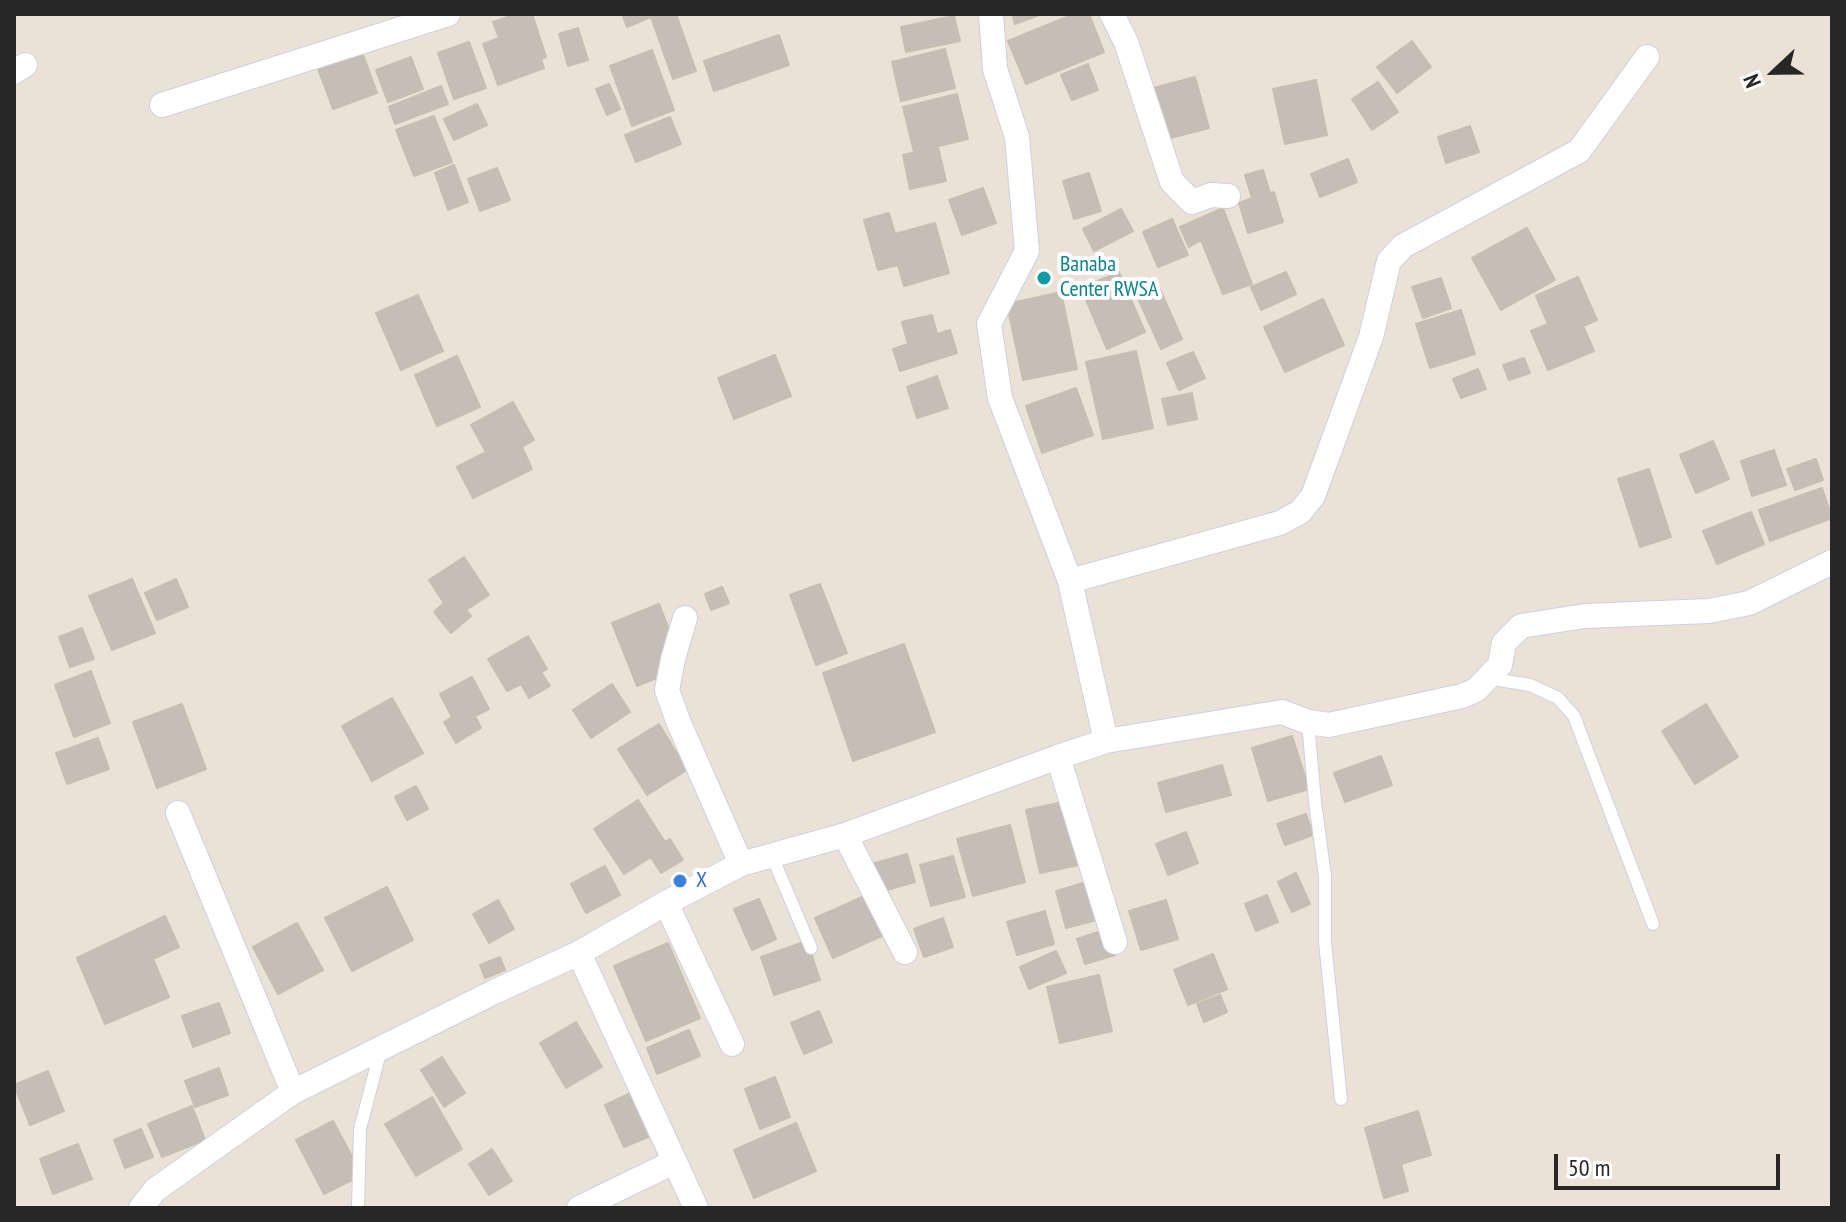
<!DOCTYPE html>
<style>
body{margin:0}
#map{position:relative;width:1846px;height:1222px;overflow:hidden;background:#ece1d6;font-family:"PT Sans Narrow",sans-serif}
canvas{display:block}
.frame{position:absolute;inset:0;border:16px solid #272727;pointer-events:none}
.north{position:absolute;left:1734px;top:32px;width:80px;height:80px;-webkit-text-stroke:6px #fff;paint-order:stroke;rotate:248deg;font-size:22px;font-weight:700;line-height:32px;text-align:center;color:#272727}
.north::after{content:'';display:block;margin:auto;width:28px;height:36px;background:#272727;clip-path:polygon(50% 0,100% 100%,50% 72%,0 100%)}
.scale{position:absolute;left:1554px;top:1154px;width:226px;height:36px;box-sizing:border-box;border:4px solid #272727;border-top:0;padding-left:10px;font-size:24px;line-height:28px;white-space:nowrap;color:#272727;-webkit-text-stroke:6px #fff;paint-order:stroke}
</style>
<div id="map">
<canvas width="1846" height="1222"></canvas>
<div class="frame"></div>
<div class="north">N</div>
<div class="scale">50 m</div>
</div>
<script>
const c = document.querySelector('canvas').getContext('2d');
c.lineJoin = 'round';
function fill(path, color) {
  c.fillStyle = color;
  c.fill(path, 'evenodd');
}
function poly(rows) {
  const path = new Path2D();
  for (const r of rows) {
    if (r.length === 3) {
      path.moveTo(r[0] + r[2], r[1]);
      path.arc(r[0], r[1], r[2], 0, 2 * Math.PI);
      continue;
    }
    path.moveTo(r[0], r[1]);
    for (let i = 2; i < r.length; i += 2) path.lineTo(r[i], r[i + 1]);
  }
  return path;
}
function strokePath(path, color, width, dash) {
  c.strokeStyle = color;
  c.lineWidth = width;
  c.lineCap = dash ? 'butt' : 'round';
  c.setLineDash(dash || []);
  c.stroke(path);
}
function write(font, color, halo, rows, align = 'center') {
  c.font = font + ' "PT Sans Narrow",sans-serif';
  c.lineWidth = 8;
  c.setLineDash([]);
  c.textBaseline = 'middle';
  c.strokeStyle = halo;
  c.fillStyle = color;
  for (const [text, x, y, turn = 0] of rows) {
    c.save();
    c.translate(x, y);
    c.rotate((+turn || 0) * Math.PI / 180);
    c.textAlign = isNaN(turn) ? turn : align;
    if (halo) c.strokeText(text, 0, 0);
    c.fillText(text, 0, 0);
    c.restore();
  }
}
const building = poly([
 [517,14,532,14,546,57,541,59,544,68,498,85,483,44,499,38,493,22,517,14],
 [622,14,658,14,627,27,622,14],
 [661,14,676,14,696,71,673,79,651,17,661,14],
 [1012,14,1042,14,1015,24,1012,14],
 [1074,14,1089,14,1104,52,1026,84,1008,41,1074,14],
 [954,16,960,41,906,52,901,27,954,16],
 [578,28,588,60,568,66,559,34,578,28],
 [779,35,789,65,714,91,704,61,779,35],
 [1412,41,1431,67,1397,93,1377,67,1412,41],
 [469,42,486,88,454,99,438,53,469,42],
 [361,49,377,93,333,109,317,66,361,49],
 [945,49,955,88,901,101,892,62,945,49],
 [652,50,674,110,632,126,610,66,652,50],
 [411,57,423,89,388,102,376,70,411,57],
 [1088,64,1098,90,1072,100,1061,75,1088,64],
 [1195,77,1209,128,1163,140,1150,89,1195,77],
 [1316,80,1327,135,1285,144,1273,89,1316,80],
 [1378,82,1398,112,1372,130,1352,99,1378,82],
 [609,84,620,109,607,115,596,89,609,84],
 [441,86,448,104,395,124,389,107,441,86],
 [957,94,968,139,914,152,903,107,957,94],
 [477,104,487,125,454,140,444,119,477,104],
 [434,116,452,162,414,176,396,130,434,116],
 [670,117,681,144,636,162,625,135,670,117],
 [1470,126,1479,152,1446,163,1438,137,1470,126],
 [938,147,946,181,910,189,903,155,938,147],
 [1348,159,1357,182,1320,197,1311,174,1348,159],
 [454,165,468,202,448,210,435,173,454,165],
 [497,168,510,200,480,211,468,179,497,168],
 [1263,170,1270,193,1274,192,1283,222,1248,233,1239,203,1252,198,1245,175,1263,170],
 [1089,173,1101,211,1074,219,1063,181,1089,173],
 [983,188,996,223,962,235,949,200,983,188],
 [1223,208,1252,284,1223,294,1201,240,1189,247,1180,227,1223,208],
 [1121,209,1133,231,1094,251,1083,229,1121,209],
 [889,213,895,234,935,223,949,273,904,286,898,265,878,270,864,220,889,213],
 [1172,219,1188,255,1158,267,1143,232,1172,219],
 [1527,228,1555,280,1501,310,1472,258,1527,228],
 [1044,277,5.5],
 [1119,272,1145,332,1107,349,1081,288,1119,272],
 [1286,272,1296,294,1261,310,1251,287,1286,272],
 [1578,277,1597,320,1583,326,1594,351,1548,370,1531,331,1548,324,1536,296,1578,277],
 [1441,278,1451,308,1423,318,1412,287,1441,278],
 [1159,287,1182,339,1161,349,1137,296,1159,287],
 [1061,292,1077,369,1023,380,1007,304,1061,292],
 [418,295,443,351,401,370,376,313,418,295],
 [1323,299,1344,345,1285,372,1264,327,1323,299],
 [1461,310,1475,354,1430,368,1416,324,1461,310],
 [932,315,937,334,950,330,957,353,900,371,893,349,908,344,902,322,932,315],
 [1136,351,1153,428,1103,439,1086,362,1136,351],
 [1193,352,1205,378,1179,390,1167,363,1193,352],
 [775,355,791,396,734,419,718,378,775,355],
 [457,356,480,407,437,426,415,375,457,356],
 [1524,358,1530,373,1509,380,1503,365,1524,358],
 [1478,369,1486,389,1461,398,1453,379,1478,369],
 [937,376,948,408,917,418,907,387,937,376],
 [1076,388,1093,435,1042,453,1026,406,1076,388],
 [1192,393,1197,419,1168,425,1162,399,1192,393],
 [513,402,534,440,522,447,532,469,473,498,457,467,486,452,471,425,513,402],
 [1713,441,1729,479,1696,493,1680,455,1713,441],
 [1774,450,1786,485,1752,496,1741,461,1774,450],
 [1816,459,1823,480,1795,490,1787,469,1816,459],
 [1649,469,1671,537,1640,547,1618,479,1649,469],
 [1822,488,1832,518,1770,541,1759,510,1822,488],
 [1751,512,1764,544,1717,564,1703,531,1751,512],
 [464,557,489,595,466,610,471,616,451,633,434,612,444,603,429,580,464,557],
 [132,579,155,633,112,650,89,596,132,579],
 [176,579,188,607,157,620,145,593,176,579],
 [820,584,847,653,816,665,790,595,820,584],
 [722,587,729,603,711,610,705,594,722,587],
 [659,604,684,667,637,686,612,623,659,604],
 [82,628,94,659,70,667,59,637,82,628],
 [528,636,547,669,541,672,550,686,529,698,521,684,507,691,488,659,528,636],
 [904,644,935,732,853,761,823,673,904,644],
 [91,671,110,723,74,737,55,685,91,671],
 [472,677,489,709,475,716,481,728,456,743,444,722,452,717,440,694,472,677],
 [612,684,630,712,591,738,573,710,612,684],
 [392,698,423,753,372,781,342,726,392,698],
 [182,704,206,769,157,788,133,722,182,704],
 [1706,704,1738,757,1695,784,1662,731,1706,704],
 [659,724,687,770,647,795,618,749,659,724],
 [1292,736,1309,789,1268,801,1252,748,1292,736],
 [98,738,109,769,67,784,56,753,98,738],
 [1381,756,1392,785,1345,802,1334,773,1381,756],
 [1222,765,1231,795,1166,812,1158,783,1222,765],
 [416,786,428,809,407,820,395,797,416,786],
 [638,800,665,842,670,839,683,860,661,873,651,857,624,874,594,829,638,800],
 [1071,800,1084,864,1040,873,1026,810,1071,800],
 [1306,814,1313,835,1285,845,1277,824,1306,814],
 [1010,825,1025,882,973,896,957,839,1010,825],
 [1186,832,1198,863,1168,875,1156,844,1186,832],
 [907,854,915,882,880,892,872,864,907,854],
 [953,856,965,897,931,906,920,865,953,856],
 [605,866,620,895,586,913,571,884,605,866],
 [1296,873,1310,904,1292,912,1278,882,1296,873],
 [1094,880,1104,918,1066,928,1056,891,1094,880],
 [387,887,413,940,352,971,325,918,387,887],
 [867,895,884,935,833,958,815,918,867,895],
 [1267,895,1278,922,1256,931,1245,904,1267,895],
 [759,899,776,939,752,950,734,909,759,899],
 [498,900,514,929,489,943,473,914,498,900],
 [1166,900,1178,939,1141,950,1129,911,1166,900],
 [1045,911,1054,944,1017,955,1007,922,1045,911],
 [165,916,179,947,153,959,169,997,105,1024,77,958,165,916],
 [943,918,953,947,924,957,914,929,943,918],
 [297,923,323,970,278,994,253,947,297,923],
 [1107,929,1115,955,1085,964,1077,939,1107,929],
 [807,941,820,980,774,995,761,957,807,941],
 [668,943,700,1018,646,1041,614,966,668,943],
 [1056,951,1066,973,1029,989,1020,967,1056,951],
 [1213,954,1227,989,1188,1005,1174,970,1213,954],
 [500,957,505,970,485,978,480,965,500,957],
 [1099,975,1112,1031,1060,1043,1047,987,1099,975],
 [1220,995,1227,1012,1204,1022,1197,1004,1220,995],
 [219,1003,230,1033,193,1047,182,1016,219,1003],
 [819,1011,832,1042,804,1054,791,1023,819,1011],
 [576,1022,602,1067,566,1088,540,1043,576,1022],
 [689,1030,700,1056,657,1074,647,1048,689,1030],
 [442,1057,465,1093,444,1107,421,1070,442,1057],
 [219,1068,228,1095,195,1107,185,1081,219,1068],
 [48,1071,64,1111,30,1125,14,1085,48,1071],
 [775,1077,790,1117,760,1129,745,1089,775,1077],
 [635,1091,655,1134,624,1147,605,1105,635,1091],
 [432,1097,462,1149,416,1176,385,1124,432,1097],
 [192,1106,205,1140,162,1157,148,1124,192,1106],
 [1418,1111,1431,1155,1401,1164,1408,1191,1384,1198,1365,1128,1418,1111],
 [333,1121,362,1175,324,1194,296,1140,333,1121],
 [796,1123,816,1171,754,1198,734,1150,796,1123],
 [141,1129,153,1157,125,1168,114,1140,141,1129],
 [78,1144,92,1179,53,1194,40,1159,78,1144],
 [492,1149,512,1181,489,1195,469,1164,492,1149]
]);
fill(building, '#c6beb6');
strokePath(building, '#c7bdb0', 2);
const lane = poly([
 [1487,678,1530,685,1558,698,1574,716,1653,924],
 [1308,722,1315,802,1325,876,1325,942,1341,1099],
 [772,856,811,948],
 [358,1208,360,1129,381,1049]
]);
const street = poly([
 [991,14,995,69,1017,137,1027,251,989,324,1000,398,1070,581,1106,741,1282,712,1308,722,1329,725,1462,696,1476,690,1500,665,1504,643,1521,626,1585,616,1709,611,1749,603,1832,562],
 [1112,14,1126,42,1172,182,1192,202,1211,195,1228,196],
 [14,72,25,65],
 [162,105,448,14],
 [1070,581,1280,523,1300,512,1313,496,1371,337,1389,261,1403,246,1579,151,1647,57],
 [685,618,673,659,667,690,678,721,741,864],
 [1058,757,1115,942],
 [178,813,293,1092],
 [845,835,905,952],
 [666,903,732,1044],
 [579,953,696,1208],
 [141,1208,155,1190,293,1092,496,991,579,953,666,903,741,864,845,835,1058,757,1106,741],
 [579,1208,674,1162]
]);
strokePath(lane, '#cbd1e2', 14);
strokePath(street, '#cbd1e2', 26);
strokePath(lane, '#fff', 12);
strokePath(street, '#fff', 24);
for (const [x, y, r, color] of [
 [1044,278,8,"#0f9aa8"],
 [680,881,8,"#3f7fe0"]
]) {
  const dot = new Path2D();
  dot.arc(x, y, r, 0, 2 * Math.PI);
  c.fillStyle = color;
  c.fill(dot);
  strokePath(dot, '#fff', 3);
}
write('22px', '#0d838f', '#fff', [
 ["Banaba",1060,265],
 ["Center RWSA",1060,290]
], 'left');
write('22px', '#366cbe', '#fff', [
 ["X",696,881]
], 'left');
</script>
